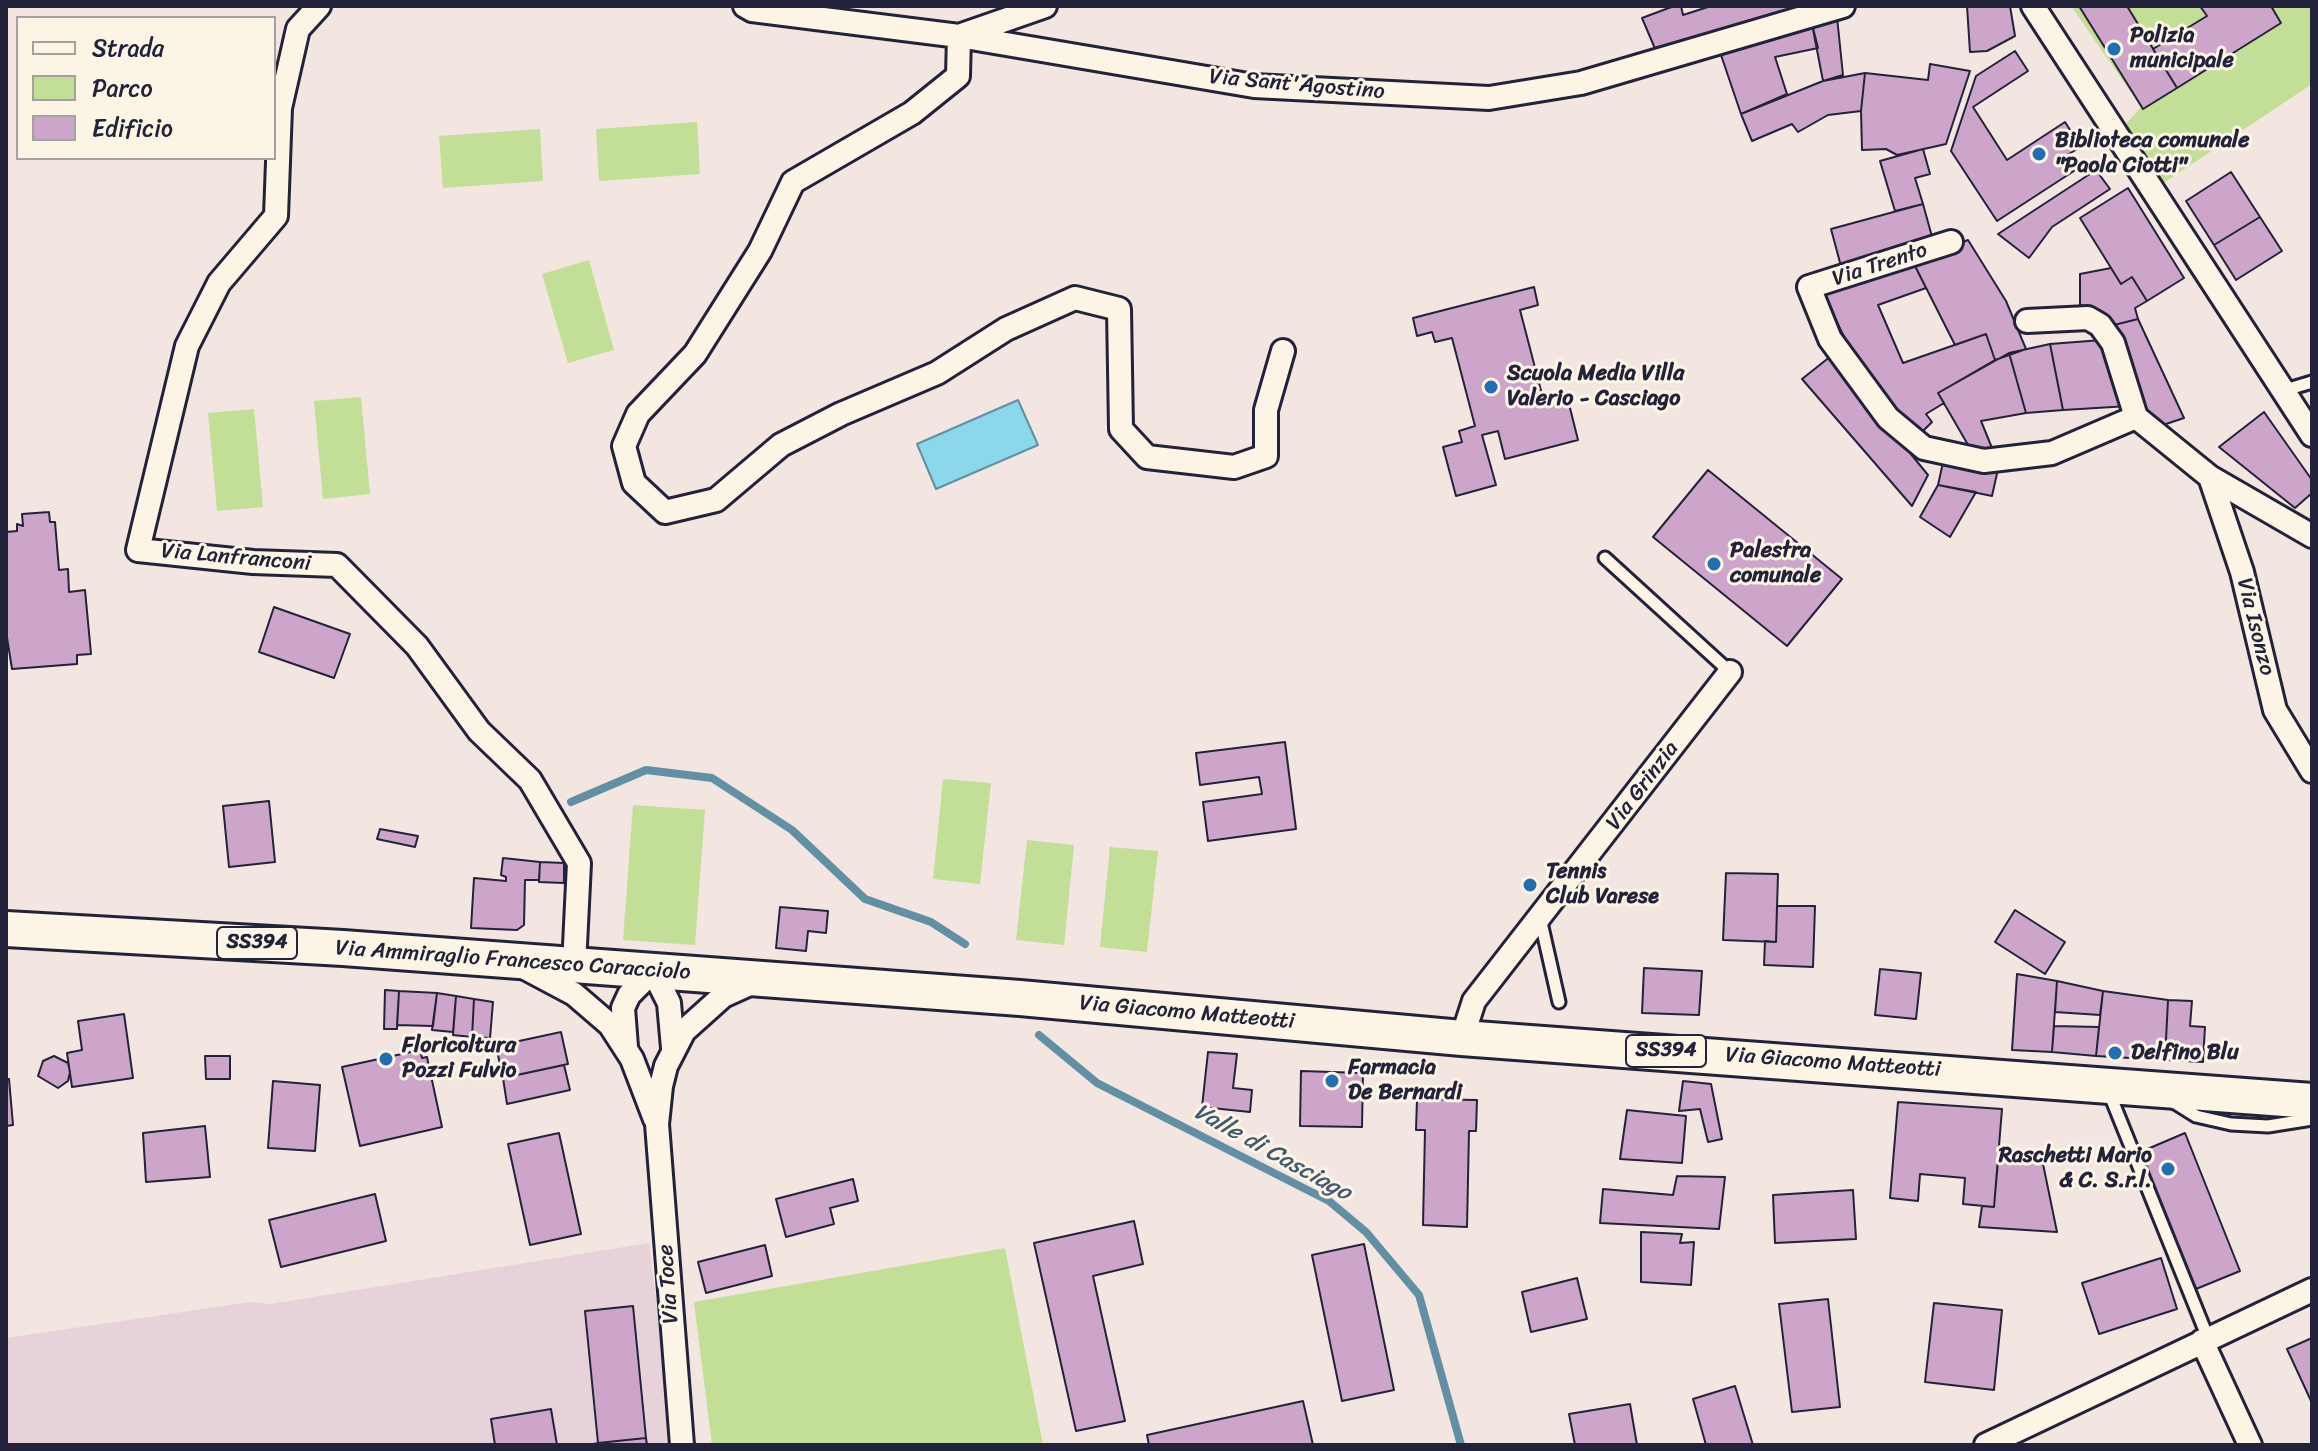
<!DOCTYPE html>
<style>
body{margin:0}
#map{position:relative;width:2318px;height:1451px;overflow:hidden;background:#f3e5e0;font-family:Sriracha,sans-serif}
canvas{display:block}
.frame{position:absolute;inset:0;border:8px solid #22223b;pointer-events:none}
.legend{position:absolute;left:16px;top:16px;width:260px;height:144px;box-sizing:border-box;background:#fcf5e5;border:2px solid #a5a1a1;margin:0;padding:10px 14px;list-style:none;font-size:24px;color:#22223b}
.legend li{display:flex;align-items:center;gap:16px;height:40px}
.legend b{width:40px;border:2px solid #a5a1a1}
</style>
<div id="map">
<canvas width="2318" height="1451"></canvas>
<div class="frame"></div>
<ul class="legend">
<li><b style="height:10px;background:#fcf5e5"></b>Strada</li>
<li><b style="height:22px;background:#c3df97"></b>Parco</li>
<li><b style="height:22px;background:#cea5ca"></b>Edificio</li>
</ul>
</div>
<script>
const c = document.querySelector('canvas').getContext('2d');
c.lineJoin = 'round';
function fill(path, color) {
  c.fillStyle = color;
  c.fill(path, 'evenodd');
}
function poly(rows) {
  const path = new Path2D();
  for (const r of rows) {
    path.moveTo(r[0], r[1]);
    for (let i = 2; i < r.length; i += 2) path.lineTo(r[i], r[i + 1]);
  }
  return path;
}
function strokePath(path, color, width, dash) {
  c.strokeStyle = color;
  c.lineWidth = width;
  c.lineCap = dash ? 'butt' : 'round';
  c.setLineDash(dash || []);
  c.stroke(path);
}
function write(font, color, halo, rows, align = 'center') {
  c.font = font + ' Sriracha,sans-serif';
  c.lineWidth = 6;
  c.setLineDash([]);
  c.textBaseline = 'middle';
  c.strokeStyle = halo;
  c.fillStyle = color;
  for (const [text, x, y, turn = 0] of rows) {
    c.save();
    c.translate(x, y);
    c.rotate((+turn || 0) * Math.PI / 180);
    c.textAlign = isNaN(turn) ? turn : align;
    if (halo) c.strokeText(text, 0, 0);
    c.fillText(text, 0, 0);
    c.restore();
  }
}
fill(poly([
 [649,1243,674,1445,6,1445,6,1338,250,1302,270,1304]
]), '#e8d2d9');
fill(poly([
 [2071,6,2312,6,2312,84,2153,190,2117,134,2141,107],
 [697,122,700,174,599,181,596,129],
 [540,129,543,181,443,188,439,136],
 [589,260,614,350,568,363,542,274],
 [361,397,370,494,323,499,314,401],
 [254,409,263,507,217,511,208,413],
 [943,779,991,783,980,884,933,879],
 [633,805,705,810,695,945,623,940],
 [1027,840,1074,845,1064,945,1016,940],
 [1110,847,1158,851,1147,952,1100,947],
 [1005,1248,1043,1445,712,1445,694,1302]
]), '#c3df97');
const water = poly([
 [1018,400,1038,445,936,489,917,444,1018,400]
]);
fill(water, '#8bd8ea');
strokePath(water, '#618fa4', 2);
strokePath(poly([
 [571,802,646,770,712,778,792,830,865,899,931,922,965,944],
 [1039,1035,1097,1083,1329,1201,1366,1232,1419,1295,1461,1445]
]), '#618fa4', 8);
const building = poly([
 [1674,6,1681,6,1683,15,1711,6,1829,6,1659,58,1642,18,1674,6],
 [1967,6,2010,6,2015,36,1987,51,1970,52,1967,6],
 [2079,6,2127,6,2177,88,2143,109,2079,6],
 [2200,6,2271,6,2281,23,2177,88,2153,49,2207,16,2200,6],
 [1837,17,1843,75,1823,81,1812,24,1837,17],
 [1812,24,1818,48,1775,57,1787,94,1741,114,1721,55,1812,24],
 [2015,51,2028,71,1973,107,2007,160,2065,122,2081,147,2067,155,2077,169,1997,221,1951,151,1976,76,2015,51],
 [1930,64,1970,71,1946,144,1897,155,1886,149,1862,150,1861,111,1865,73,1928,80,1930,64],
 [1865,73,1861,111,1828,115,1798,132,1792,124,1752,141,1741,114,1823,81,1865,73],
 [1923,149,1930,174,1915,178,1923,204,1895,211,1880,161,1923,149],
 [2096,170,2110,189,2052,227,2029,258,1998,234,2096,170],
 [2231,172,2260,217,2214,245,2186,201,2231,172],
 [2128,188,2184,278,2147,301,2132,277,2121,284,2080,218,2128,188],
 [1923,204,1934,244,1842,270,1831,229,1923,204],
 [2260,217,2282,251,2236,280,2214,245,2260,217],
 [1968,240,2006,301,2026,349,1995,360,1986,334,1955,345,1913,262,1968,240],
 [1913,262,1926,288,1878,305,1903,363,1986,334,1995,360,1938,393,1944,403,1926,414,1932,422,1917,437,1871,390,1822,293,1913,262],
 [2111,268,2121,284,2132,277,2147,301,2135,308,2138,319,2114,325,2101,311,2080,305,2080,274,2111,268],
 [1534,287,1538,305,1520,310,1544,402,1567,396,1578,440,1505,459,1498,431,1482,435,1496,485,1456,496,1443,447,1462,442,1459,431,1475,426,1452,338,1435,342,1432,332,1417,336,1413,318,1534,287],
 [2138,319,2184,418,2163,425,2146,410,2114,325,2138,319],
 [2102,340,2129,406,2063,410,2050,344,2102,340],
 [2050,344,2063,410,2026,413,2009,353,2050,344],
 [2009,353,2026,413,1981,421,1992,448,1971,450,1938,393,2009,353],
 [1831,356,1928,475,1912,506,1802,379,1831,356],
 [2264,412,2312,480,2312,493,2295,508,2219,447,2264,412],
 [1944,458,1998,469,1992,496,1938,485,1944,458],
 [1708,470,1842,579,1787,646,1653,537,1708,470],
 [1938,485,1976,492,1950,537,1920,517,1938,485],
 [49,512,50,522,55,522,59,570,68,569,69,592,85,590,91,654,77,655,77,664,12,669,6,631,6,532,17,531,17,524,23,526,22,514,49,512],
 [274,607,350,634,334,678,259,652,274,607],
 [1285,742,1296,829,1208,841,1203,802,1262,794,1259,777,1200,785,1196,753,1285,742],
 [269,801,275,862,229,867,223,806,269,801],
 [380,829,418,836,415,847,377,839,380,829],
 [503,858,540,862,539,880,525,880,524,925,517,930,471,928,474,878,506,881,506,877,501,875,503,858],
 [540,862,564,863,564,883,539,882,540,862],
 [1726,873,1778,874,1776,942,1723,940,1726,873],
 [1777,906,1815,906,1813,967,1764,965,1765,941,1776,942,1777,906],
 [780,907,828,911,826,933,808,931,806,951,776,948,780,907],
 [2015,910,2065,942,2045,974,1995,942,2015,910],
 [1644,968,1702,971,1699,1015,1642,1013,1644,968],
 [1880,969,1921,973,1916,1019,1875,1015,1880,969],
 [2017,974,2057,981,2052,1052,2012,1050,2017,974],
 [2057,981,2103,991,2100,1015,2055,1012,2057,981],
 [385,990,399,991,397,1029,384,1029,385,990],
 [399,991,437,993,433,1026,397,1025,399,991],
 [2103,991,2168,1000,2165,1060,2096,1056,2103,991],
 [437,993,456,996,453,1032,432,1030,437,993],
 [456,996,474,999,472,1037,453,1035,456,996],
 [474,999,493,1002,490,1038,472,1037,474,999],
 [2168,1000,2192,1001,2190,1026,2205,1027,2203,1062,2165,1060,2168,1000],
 [124,1014,133,1078,72,1087,67,1053,82,1050,78,1021,124,1014],
 [2054,1026,2099,1027,2096,1056,2052,1052,2054,1026],
 [561,1032,568,1064,503,1078,496,1046,561,1032],
 [420,1050,422,1058,427,1057,442,1127,360,1146,342,1067,420,1050],
 [1208,1052,1237,1054,1233,1088,1252,1090,1250,1112,1202,1107,1208,1052],
 [54,1056,68,1063,70,1072,68,1081,58,1088,38,1076,43,1061,54,1056],
 [205,1056,230,1056,230,1079,206,1079,205,1056],
 [564,1065,570,1090,507,1104,503,1078,564,1065],
 [1301,1071,1363,1073,1362,1127,1300,1126,1301,1071],
 [9,1079,13,1125,6,1126,6,1080,9,1079],
 [273,1081,320,1085,315,1151,268,1148,273,1081],
 [1683,1081,1711,1084,1722,1139,1708,1142,1700,1109,1679,1111,1683,1081],
 [1417,1099,1477,1100,1476,1131,1469,1131,1467,1227,1423,1225,1425,1130,1416,1130,1417,1099],
 [1898,1102,2002,1109,1994,1207,1963,1204,1965,1178,1920,1174,1918,1201,1890,1198,1898,1102],
 [1627,1110,1686,1116,1682,1163,1620,1159,1627,1110],
 [205,1126,210,1177,146,1182,143,1133,205,1126],
 [559,1133,581,1234,530,1245,508,1144,559,1133],
 [2185,1133,2240,1271,2196,1289,2138,1153,2185,1133],
 [2042,1159,2057,1232,1979,1227,1982,1206,1994,1207,1998,1161,2042,1159],
 [1677,1176,1725,1177,1719,1229,1600,1223,1603,1189,1673,1195,1677,1176],
 [853,1179,858,1201,830,1208,834,1224,786,1237,776,1199,853,1179],
 [1853,1190,1856,1239,1775,1243,1773,1195,1853,1190],
 [375,1194,386,1241,281,1267,269,1220,375,1194],
 [1134,1221,1143,1264,1093,1276,1125,1421,1076,1431,1034,1243,1134,1221],
 [1641,1232,1682,1234,1680,1243,1694,1242,1691,1285,1641,1282,1641,1232],
 [1364,1244,1394,1390,1342,1401,1312,1255,1364,1244],
 [765,1245,772,1276,706,1293,698,1262,765,1245],
 [2161,1258,2177,1309,2099,1334,2082,1283,2161,1258],
 [1577,1278,1587,1319,1531,1332,1522,1292,1577,1278],
 [1828,1299,1840,1407,1792,1412,1779,1304,1828,1299],
 [1934,1303,2002,1310,1994,1390,1925,1382,1934,1303],
 [633,1306,646,1438,598,1443,585,1311,633,1306],
 [2312,1338,2312,1403,2287,1349,2312,1338],
 [1735,1386,1753,1445,1706,1445,1693,1399,1735,1386],
 [1303,1401,1313,1445,1149,1445,1147,1435,1303,1401],
 [1630,1404,1637,1445,1575,1445,1569,1414,1630,1404],
 [551,1409,557,1445,495,1445,491,1419,551,1409],
 [646,1438,647,1445,589,1445,598,1443,646,1438]
]);
fill(building, '#cea5ca');
strokePath(building, '#22223b', 2);
const service = poly([
 [2282,391,2312,382],
 [1605,558,1730,672],
 [1540,918,1559,1002],
 [2108,1090,2208,1338],
 [2172,1101,2196,1116,2231,1124,2268,1126,2312,1119]
]);
const minor = poly([
 [319,6,298,29,280,108,276,216,219,283,187,346,138,550,253,562,337,565,417,646,479,731,530,780,579,863,574,966],
 [745,6,752,10,959,36,1254,86,1489,98,1581,83,1843,6],
 [1045,6,959,36,958,76,912,113,793,182,760,251,695,354,638,414,624,446,634,483,665,512,716,500,781,445,841,414,937,373,1006,329,1075,298,1119,309,1121,429,1147,457,1234,467,1266,456,1266,410,1283,351],
 [2033,6,2312,435],
 [1951,242,1809,287,1830,339,1888,418,1924,448,1984,461,2052,453,2136,417,2210,477,2312,536],
 [2027,321,2088,318,2100,325,2113,343,2136,417],
 [2210,477,2242,572,2275,710,2312,771],
 [527,969,574,994,610,1025,632,1059,655,1119],
 [1462,1038,1474,1001,1730,672],
 [626,1047,623,1008,629,995,653,971,669,1003,673,1048],
 [2202,1341,2250,1445],
 [682,1445,657,1124,661,1086,666,1066,684,1031,723,996,754,982],
 [1986,1445,2312,1290]
]);
const primary = poly([
 [6,929,343,948,1020,998,1462,1038,2312,1101]
]);
strokePath(service, '#22223b', 17);
strokePath(minor, '#22223b', 28);
strokePath(primary, '#22223b', 40);
strokePath(service, '#fcf5e5', 11);
strokePath(minor, '#fcf5e5', 22);
strokePath(primary, '#fcf5e5', 34);
for (const [x, y, r, color] of [
 [2114,49,8,"#1f6fb2"],
 [2039,154,8,"#1f6fb2"],
 [1491,387,8,"#1f6fb2"],
 [1714,564,8,"#1f6fb2"],
 [1530,885,8,"#1f6fb2"],
 [2115,1053,8,"#1f6fb2"],
 [386,1059,8,"#1f6fb2"],
 [1332,1081,8,"#1f6fb2"],
 [2168,1169,8,"#1f6fb2"]
]) {
  const dot = new Path2D();
  dot.arc(x, y, r, 0, 2 * Math.PI);
  c.fillStyle = color;
  c.fill(dot);
  strokePath(dot, '#fcf5e5', 3);
}
for (const [x, y, w] of [
 [257,943,80],
 [1666,1051,80]
]) {
  const box = new Path2D();
  box.roundRect(x - w / 2, y - 16, w, 32, 6);
  c.fillStyle = '#fcf5e5';
  c.fill(box);
  strokePath(box, '#22223b', 2);
}
write('bold 20px', '#22223b', null, [
 ["SS394",257,943],
 ["SS394",1666,1051]
]);
write('bold 22px', '#22223b', '#fcf5e5', [
 ["Polizia",2130,36],
 ["municipale",2130,61],
 ["Biblioteca comunale",2055,141],
 ["\"Paola Ciotti\"",2055,166],
 ["Scuola Media Villa",1507,374],
 ["Valerio - Casciago",1507,399],
 ["Palestra",1730,551],
 ["comunale",1730,576],
 ["Tennis",1546,872],
 ["Club Varese",1546,897],
 ["Floricoltura",402,1046],
 ["Pozzi Fulvio",402,1071],
 ["Delfino Blu",2131,1053],
 ["Farmacia",1348,1068],
 ["De Bernardi",1348,1093],
 ["Raschetti Mario",2152,1156,"right"],
 ["& C. S.r.l.",2152,1181,"right"]
], 'left');
write('22px', '#22223b', '#fcf5e5', [
 ["Via Sant'Agostino",1297,85,5],
 ["Via Trento",1880,265,-18],
 ["Via Lanfranconi",236,558,5],
 ["Via Isonzo",2255,627,76],
 ["Via Grinzia",1643,786,-53],
 ["Via Ammiraglio Francesco Caracciolo",513,961,4],
 ["Via Giacomo Matteotti",1187,1013,5],
 ["Via Giacomo Matteotti",1833,1063,4],
 ["Via Toce",669,1284,-94]
]);
write('italic 24px', '#425970', '#fcf5e5', [
 ["Valle di Casciago",1272,1153,29]
]);
</script>
